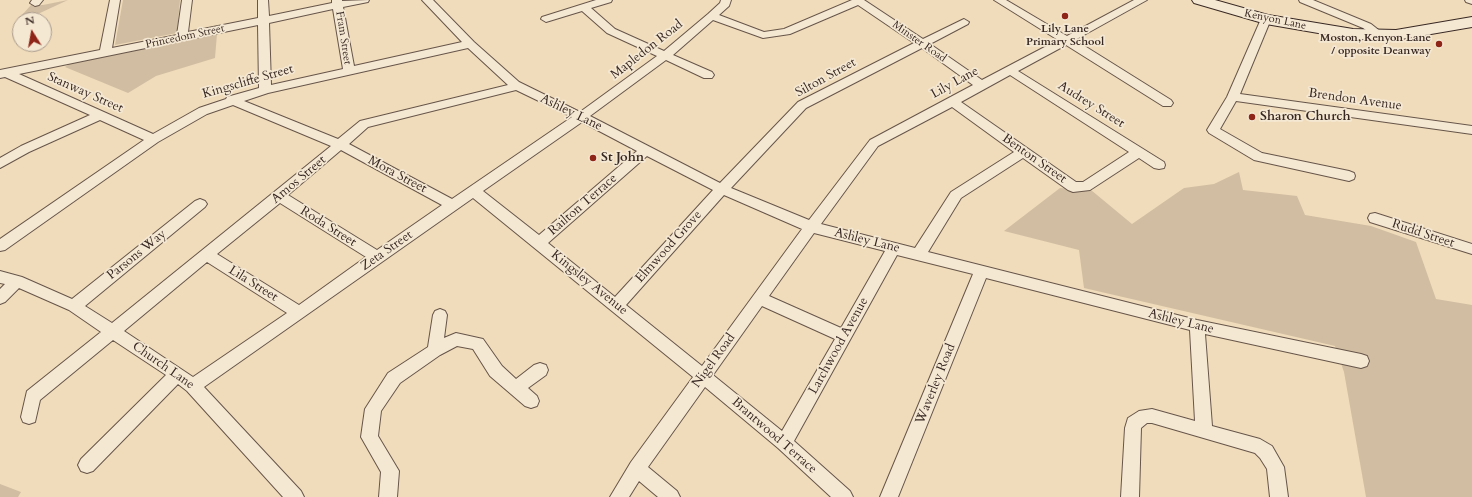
<!DOCTYPE html>
<style>
body{margin:0}
#map{position:relative;width:1472px;height:497px;overflow:hidden;background:#f0dcbb;font-family:Cardo,serif}
canvas{display:block}
.north{position:absolute;left:12px;top:12px;width:40px;height:40px;box-sizing:border-box;background:#f5e8d3;border:1px solid #a99b8d;border-radius:50%;rotate:349deg;font-size:11px;font-weight:700;line-height:16px;text-align:center;color:#382823}
.north::after{content:'';display:block;margin:auto;width:14px;height:18px;background:#8f2418;clip-path:polygon(50% 0,100% 100%,50% 72%,0 100%)}
</style>
<div id="map">
<canvas width="1472" height="497"></canvas>
<div class="north">N</div>
</div>
<script>
const c = document.querySelector('canvas').getContext('2d');
c.lineJoin = 'round';
function fill(path, color) {
  c.fillStyle = color;
  c.fill(path, 'evenodd');
}
function poly(rows) {
  const path = new Path2D();
  for (const r of rows) {
    path.moveTo(r[0], r[1]);
    for (let i = 2; i < r.length; i += 2) path.lineTo(r[i], r[i + 1]);
  }
  return path;
}
function strokePath(path, color, width, dash) {
  c.strokeStyle = color;
  c.lineWidth = width;
  c.lineCap = dash ? 'butt' : 'round';
  c.setLineDash(dash || []);
  c.stroke(path);
}
function write(font, color, halo, rows, align = 'center') {
  c.font = font + ' Cardo,serif';
  c.lineWidth = 3.5;
  c.setLineDash([]);
  c.textBaseline = 'middle';
  c.strokeStyle = halo;
  c.fillStyle = color;
  for (const [text, x, y, turn = 0] of rows) {
    c.save();
    c.translate(x, y);
    c.rotate((+turn || 0) * Math.PI / 180);
    c.textAlign = isNaN(turn) ? turn : align;
    if (halo) c.strokeText(text, 0, 0);
    c.fillText(text, 0, 0);
    c.restore();
  }
}
fill(poly([
 [68,0,25,20,20,20,20,22,13,25,31,5,43,5],
 [123,0,180,0,177,33,115,45],
 [217,34,215,58,156,76,128,93,65,67,71,63],
 [1239,172,1243,190,1297,196,1305,215,1371,226,1416,242,1436,299,1472,305,1472,497,1366,497,1344,372,1335,346,1084,288,1079,250,1004,231,1060,188,1091,190,1132,224,1184,188,1214,184],
 [0,484,21,492,18,497,0,497]
]), '#d1bda1');
const street = poly([
 [32,0,43,0,39,5,35,6,30,3,32,0],
 [110,0,120,0,112,48,177,35,182,0,192,0,188,32,258,18,258,0,268,0,269,16,332,3,332,0,342,0,342,1,369,0,368,2,343,7,354,66,462,42,422,0,433,0,474,42,519,82,580,112,657,56,607,33,582,11,546,22,541,19,542,17,596,0,612,0,611,2,591,8,615,29,664,51,708,14,720,3,721,0,731,0,729,6,719,15,764,32,784,29,852,0,864,0,923,39,964,19,969,22,968,24,930,44,982,80,1058,40,994,0,1006,0,1067,36,1134,0,1147,0,1075,40,1171,100,1173,103,1171,106,1163,106,1066,45,1018,71,1164,162,1165,165,1164,168,1159,169,1154,168,1139,158,1090,190,1073,192,1068,190,1023,158,961,198,928,252,1197,320,1361,354,1367,356,1369,361,1367,366,1361,368,1205,334,1212,426,1260,439,1272,446,1284,467,1288,497,1270,497,1267,469,1260,458,1255,453,1152,423,1147,423,1141,428,1139,497,1121,497,1125,428,1128,418,1139,411,1152,409,1195,421,1190,330,986,278,898,497,880,497,973,274,897,255,794,441,850,491,853,497,831,497,778,448,705,387,648,467,677,491,680,497,658,497,639,481,629,497,610,497,631,462,693,377,473,198,204,387,301,491,304,497,283,497,187,391,178,384,93,471,87,473,81,471,78,465,81,459,166,375,113,340,40,400,35,422,29,424,23,422,21,417,27,391,101,332,69,310,19,288,5,302,0,304,0,289,5,284,0,283,0,271,22,277,72,299,195,201,200,199,205,201,207,204,205,207,85,306,112,323,331,146,233,105,207,114,158,142,5,250,0,251,0,239,144,140,100,120,29,152,0,168,0,158,21,146,90,115,5,77,0,78,0,70,100,50,110,0],
 [858,5,914,43,798,102,720,183,590,116,666,60,704,78,712,78,714,75,712,72,673,55,713,20,763,38,790,34,858,5],
 [333,9,343,69,271,85,269,23,333,9],
 [258,25,259,88,227,97,226,99,199,108,153,134,19,74,258,25],
 [468,48,508,85,360,121,338,139,244,101,268,93,468,48],
 [922,48,973,85,870,140,809,220,731,188,806,108,922,48],
 [1010,75,1129,152,1083,182,1076,182,961,102,1010,75],
 [516,90,572,117,452,199,349,144,368,127,516,90],
 [952,107,1014,152,951,192,915,248,821,224,878,146,952,107],
 [582,122,637,151,539,235,483,191,582,122],
 [341,150,442,205,377,250,288,195,341,150],
 [647,156,713,190,615,297,548,243,647,156],
 [724,195,802,229,702,366,626,305,724,195],
 [280,203,366,257,299,305,217,254,280,203],
 [814,233,885,251,841,328,769,296,814,233],
 [207,262,287,313,193,377,124,331,207,262],
 [762,306,835,339,782,431,713,375,762,306],
 [1299,0,1313,0,1371,24,1385,35,1380,38,1376,37,1363,28,1300,2,1299,0],
 [1465,0,1472,0,1472,4,1466,2,1465,0],
 [1266,16,1271,19,1240,94,1472,126,1472,134,1236,101,1220,129,1262,153,1349,171,1354,173,1355,176,1354,179,1349,181,1254,160,1209,133,1207,130,1227,97,1261,19,1266,16],
 [1375,213,1472,244,1472,254,1370,222,1368,218,1370,214,1375,213],
 [440,309,445,311,447,315,444,338,456,333,483,339,502,366,516,379,534,365,540,363,546,365,548,370,546,375,528,388,537,396,539,401,537,406,531,408,525,406,490,376,473,349,457,346,440,355,400,383,381,411,378,436,399,471,397,497,379,497,381,472,361,437,365,409,388,373,428,347,433,315,435,311,440,309]
]);
const secondary = poly([
 [1192,0,1215,0,1268,15,1353,29,1396,30,1472,17,1472,27,1396,40,1353,39,1266,24,1194,3,1192,0]
]);
strokePath(street, '#665549', 2);
strokePath(secondary, '#382823', 2);
fill(street, '#f5e8d3');
fill(secondary, '#f5e8d3');
for (const [x, y, r, color] of [
 [1065,16,4,"#8f2418"],
 [1439,44,4,"#8f2418"],
 [1252,117,4,"#8f2418"],
 [593,158,4,"#8f2418"]
]) {
  const dot = new Path2D();
  dot.arc(x, y, r, 0, 2 * Math.PI);
  c.fillStyle = color;
  c.fill(dot);
  strokePath(dot, '#f5e8d3', 1.5);
}
write('11px', '#382823', '#f5e8d3', [
 ["Kenyon Lane",1275,20,12],
 ["Princedom Street",185,37,-12],
 ["Fram Street",343,38,81],
 ["Minster Road",919,42,35]
]);
write('bold 11px', '#382823', '#f5e8d3', [
 ["Lily Lane",1065,29],
 ["Primary School",1065,42],
 ["Moston, Kenyon Lane",1431,38,"right"],
 ["/ opposite Deanway",1431,51,"right"]
]);
write('13px', '#382823', '#f5e8d3', [
 ["Mapledon Road",647,50,-38],
 ["Silton Street",826,78,-29],
 ["Kingscliffe Street",248,82,-16],
 ["Lily Lane",955,83,-29],
 ["Stanway Street",85,93,24],
 ["Brendon Avenue",1355,100,8],
 ["Audrey Street",1091,105,32],
 ["Ashley Lane",571,113,26],
 ["Benton Street",1034,159,35],
 ["Mora Street",397,175,28],
 ["Amos Street",299,180,-40],
 ["Railton Terrace",583,205,-41],
 ["Roda Street",328,227,32],
 ["Rudd Street",1423,234,18],
 ["Ashley Lane",867,241,14],
 ["Elmwood Grove",669,247,-48],
 ["Zeta Street",387,251,-35],
 ["Parsons Way",137,255,-39],
 ["Kingsley Avenue",589,283,39],
 ["Lila Street",253,284,32],
 ["Ashley Lane",1181,322,14],
 ["Larchwood Avenue",839,346,-61],
 ["Nigel Road",714,361,-54],
 ["Church Lane",163,366,35],
 ["Waverley Road",936,384,-68],
 ["Brantwood Terrace",774,436,41]
]);
write('bold 13px', '#382823', '#f5e8d3', [
 ["Sharon Church",1260,117],
 ["St John",601,158]
], 'left');
</script>
